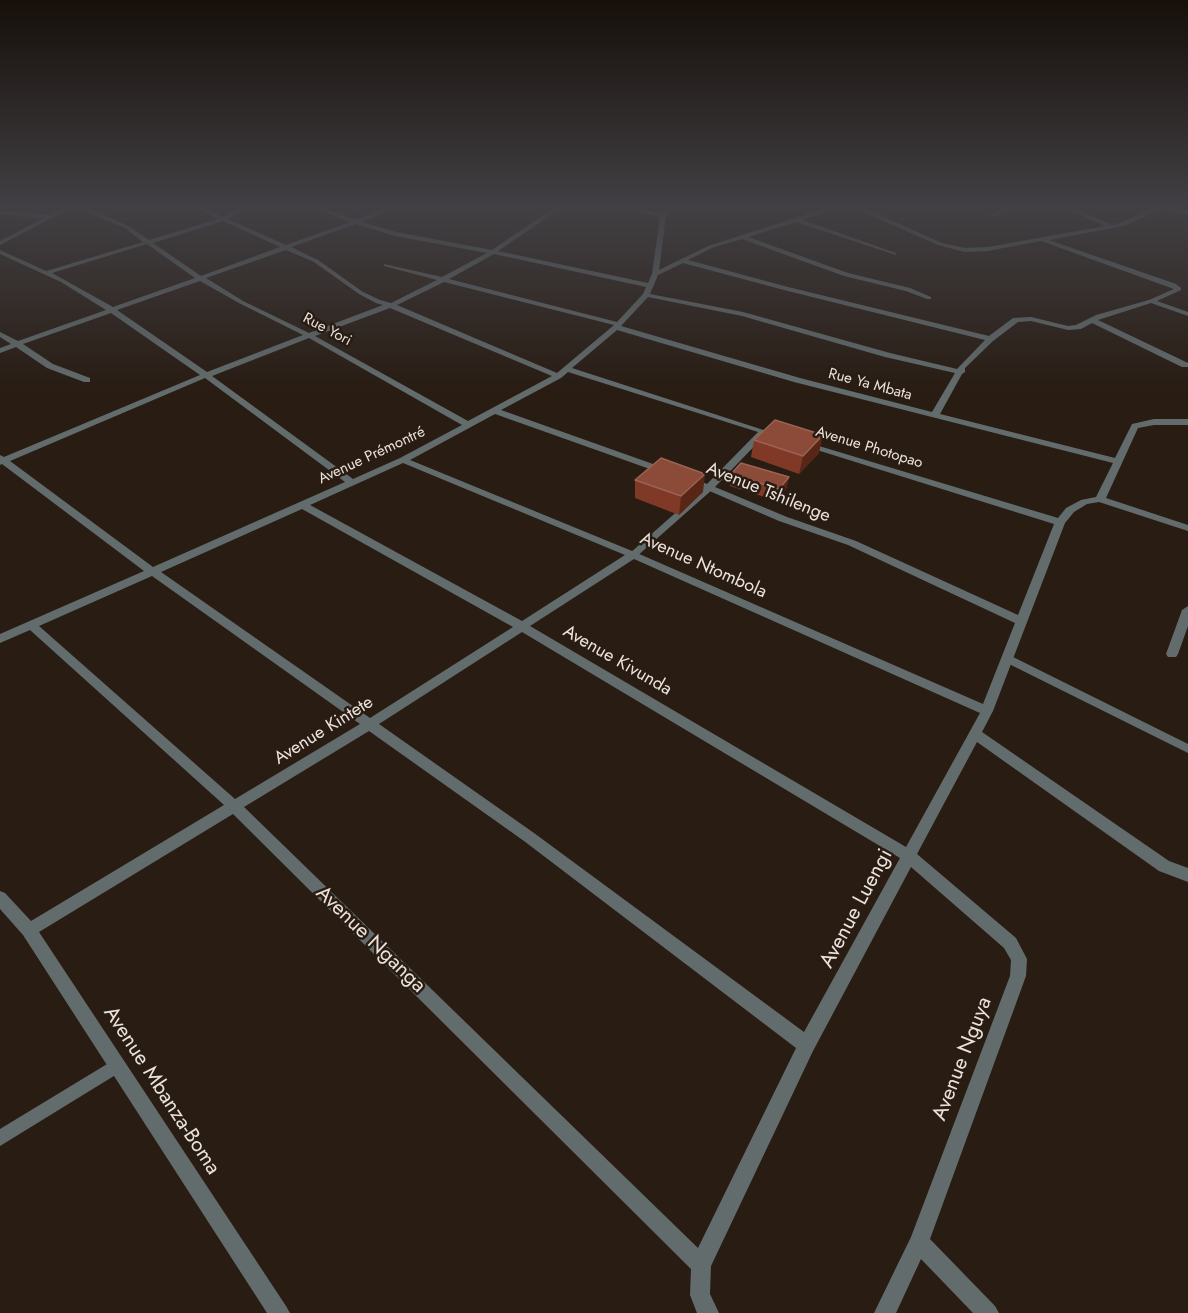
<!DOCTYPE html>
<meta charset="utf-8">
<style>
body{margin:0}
canvas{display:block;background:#281c13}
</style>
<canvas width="1188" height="1313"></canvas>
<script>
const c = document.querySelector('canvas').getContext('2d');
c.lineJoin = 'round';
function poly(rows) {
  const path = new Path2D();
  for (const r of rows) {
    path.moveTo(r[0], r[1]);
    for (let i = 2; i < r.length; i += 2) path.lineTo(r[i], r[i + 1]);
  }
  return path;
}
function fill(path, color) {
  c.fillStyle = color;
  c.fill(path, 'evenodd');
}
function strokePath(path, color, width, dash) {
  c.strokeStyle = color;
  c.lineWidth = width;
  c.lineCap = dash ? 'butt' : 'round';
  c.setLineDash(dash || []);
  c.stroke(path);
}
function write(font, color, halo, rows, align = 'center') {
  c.font = font + ' Jost,sans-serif';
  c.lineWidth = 5;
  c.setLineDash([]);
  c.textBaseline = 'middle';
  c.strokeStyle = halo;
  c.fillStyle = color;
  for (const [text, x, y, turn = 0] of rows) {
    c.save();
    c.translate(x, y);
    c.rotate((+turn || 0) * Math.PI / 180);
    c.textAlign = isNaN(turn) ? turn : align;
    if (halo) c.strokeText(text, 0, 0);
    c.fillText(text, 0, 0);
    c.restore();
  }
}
fill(poly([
 [0,210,51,215,54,217,51,219,0,214,0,210],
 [710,484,713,485,713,489,636,557,630,557,628,555,630,553,707,485,710,484],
 [1007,654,1188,744,1188,753,1003,661,1002,658,1003,655,1007,654],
 [117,1058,122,1061,125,1066,122,1071,0,1146,0,1129,117,1058]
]), '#636c6c');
fill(poly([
 [75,207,84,207,129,226,149,240,218,219,194,207,203,207,223,217,241,207,249,207,228,219,286,245,350,222,311,207,321,207,356,220,389,207,398,207,362,222,396,232,492,250,555,207,563,207,498,251,648,283,652,274,660,217,620,207,633,207,661,214,665,207,671,207,666,216,659,270,708,246,830,207,840,207,802,220,896,253,896,255,796,222,748,237,848,273,910,288,931,297,931,299,927,299,906,291,844,276,742,239,712,248,688,260,788,287,989,336,1013,318,1031,317,1068,326,1076,325,1096,315,1149,300,1174,289,1041,241,988,251,965,252,938,245,852,207,861,207,942,243,965,248,988,247,1105,226,1062,207,1071,207,1112,225,1120,223,1154,207,1171,207,1188,211,1188,215,1161,209,1124,226,1049,240,1176,284,1181,288,1181,290,1157,301,1188,312,1188,316,1151,303,1098,320,1188,363,1188,367,1182,367,1092,323,1081,329,1068,330,1031,321,1018,322,993,341,965,368,965,372,962,374,940,414,1115,458,1132,424,1154,419,1188,419,1188,425,1154,425,1138,428,1106,498,1188,525,1188,531,1099,502,1087,504,1074,512,1065,523,993,711,982,732,1169,861,1188,868,1188,882,1159,871,977,742,917,854,1016,938,1027,959,1026,976,930,1239,995,1306,999,1313,973,1313,921,1259,896,1313,874,1313,911,1237,1010,976,1011,960,1004,948,911,867,813,1051,711,1266,710,1294,719,1313,697,1313,690,1295,691,1269,233,814,39,932,286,1306,290,1313,267,1313,23,935,0,909,0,891,5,893,31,921,224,805,30,630,0,643,0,634,144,571,2,464,0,465,0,455,4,457,200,375,111,313,23,344,53,364,90,378,90,382,84,382,47,368,16,347,0,353,0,348,11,344,0,337,0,332,18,341,106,310,61,282,0,254,0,250,46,271,143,242,125,228,75,207],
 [223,221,280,247,201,276,153,243,223,221],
 [356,224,395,236,487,253,442,277,384,264,384,266,437,280,391,303,380,300,363,292,318,260,291,247,356,224],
 [147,244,195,278,113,307,52,273,147,244],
 [286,250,314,262,359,294,376,303,383,305,309,333,243,301,206,278,286,250],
 [494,254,646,287,643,294,617,322,449,279,494,254],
 [683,263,784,290,985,340,957,369,890,353,743,312,650,294,658,275,683,263],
 [200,281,239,303,303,335,207,372,117,310,200,281],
 [444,282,614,325,557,373,397,305,444,282],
 [648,297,742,316,885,357,955,373,932,412,800,378,621,326,648,297],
 [390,308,552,376,468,421,315,336,390,308],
 [617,330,794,382,1113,463,1096,497,1081,500,1066,508,1058,518,809,443,803,443,801,445,1054,524,1018,615,856,541,787,517,715,487,765,435,778,439,782,436,572,368,617,330],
 [309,338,462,425,400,458,353,479,212,376,309,338],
 [568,372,758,432,707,484,689,477,684,480,779,521,848,545,1015,623,983,704,637,553,410,460,495,414,661,473,667,473,667,469,501,410,561,378,568,372],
 [205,378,345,482,153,567,10,461,205,378],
 [403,463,625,555,522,621,310,505,403,463],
 [302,509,513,627,370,718,161,572,302,509],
 [634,559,980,713,906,847,530,626,634,559],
 [152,576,360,724,235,799,39,626,152,576],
 [522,632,900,858,804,1032,534,833,379,724,522,632],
 [369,731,524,841,796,1048,698,1248,244,807,369,731],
 [1006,207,1015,207,995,216,990,215,1006,207],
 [1188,606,1188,626,1178,654,1176,657,1168,657,1166,654,1182,610,1188,606]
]), '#636c6c');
fill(poly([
 [65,207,73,207,0,245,0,241,65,207]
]), '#636c6c');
fill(poly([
 [754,440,819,453,799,474,751,457],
 [731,474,789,477,786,489,777,501,730,486],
 [635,480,703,492,679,515,635,498]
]), '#803926');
fill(poly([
 [823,435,819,453,799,474,803,456],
 [705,474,703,492,679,515,681,496],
 [789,477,786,489,777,501,779,489]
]), '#582616');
const building = poly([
 [775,420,823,435,803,456,754,440,775,420],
 [661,458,705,474,681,496,635,480,661,458],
 [741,463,789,477,779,489,731,474,741,463]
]);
fill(building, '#8c4b39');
strokePath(building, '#9a6353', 1.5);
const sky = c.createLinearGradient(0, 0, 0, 391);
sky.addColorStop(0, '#160f0a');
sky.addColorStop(0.53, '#424044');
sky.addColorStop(1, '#42404400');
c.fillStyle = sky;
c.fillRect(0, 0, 1188, 391);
write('15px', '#ebe2dc', '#281c13', [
 ["Rue Yori",327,330,28],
 ["Rue Ya Mbata",870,385,15],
 ["Avenue Photopao",869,448,17],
 ["Avenue Prémontré",372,456,-25]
]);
write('18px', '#ebe2dc', '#281c13', [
 ["Avenue Tshilenge",768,493,22],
 ["Avenue Ntombola",703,566,24],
 ["Avenue Kivunda",617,661,30],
 ["Avenue Kintete",324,731,-32]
]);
write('21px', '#ebe2dc', '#281c13', [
 ["Avenue Luengi",857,909,-62],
 ["Avenue Nganga",370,940,44],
 ["Avenue Nguya",963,1059,-69],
 ["Avenue Mbanza-Boma",161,1091,57]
]);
</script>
